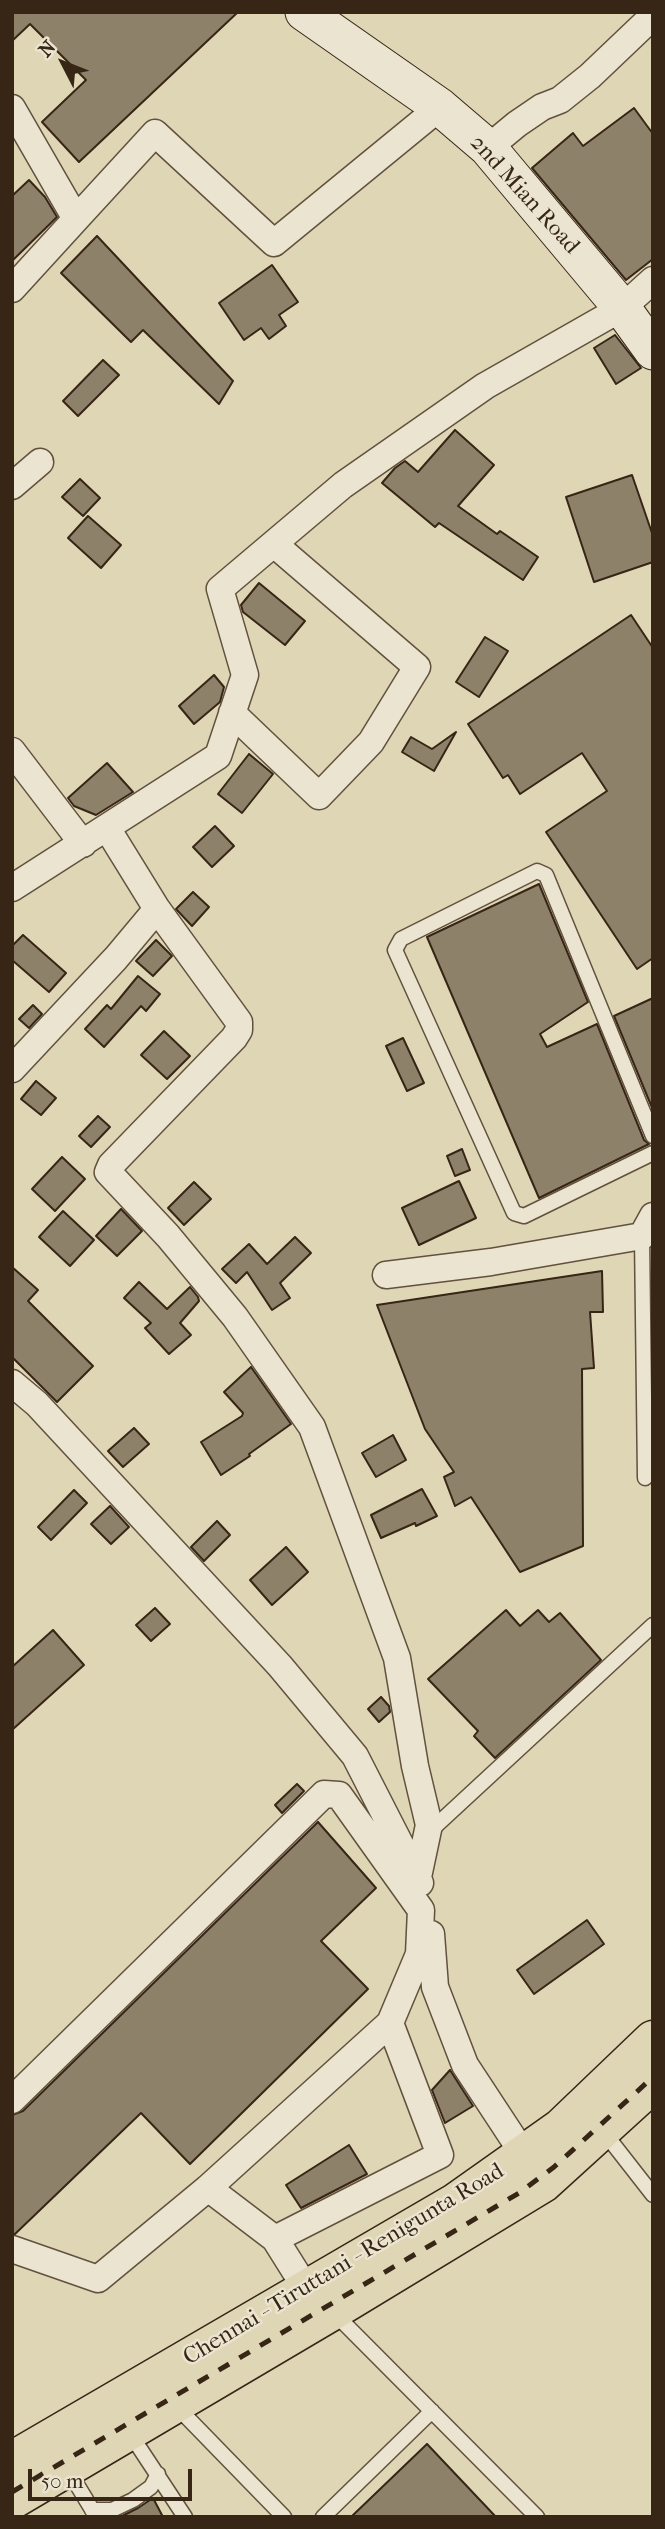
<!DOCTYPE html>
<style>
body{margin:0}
#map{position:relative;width:665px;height:2529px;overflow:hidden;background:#dfd6b6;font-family:"IM FELL French Canon",serif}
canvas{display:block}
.frame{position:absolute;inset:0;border:14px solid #372515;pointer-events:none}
.north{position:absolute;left:28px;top:28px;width:70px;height:70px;-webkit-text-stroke:5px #eae4d0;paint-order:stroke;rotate:312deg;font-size:19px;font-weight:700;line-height:28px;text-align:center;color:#372515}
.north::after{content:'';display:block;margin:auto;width:24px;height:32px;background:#372515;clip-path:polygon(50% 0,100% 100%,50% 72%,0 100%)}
.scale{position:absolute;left:28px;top:2469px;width:164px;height:32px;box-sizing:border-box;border:4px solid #372515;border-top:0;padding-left:9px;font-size:21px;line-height:24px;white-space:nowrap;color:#372515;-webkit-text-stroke:5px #eae4d0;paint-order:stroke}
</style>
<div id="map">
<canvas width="665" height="2529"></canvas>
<div class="frame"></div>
<div class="north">N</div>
<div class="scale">50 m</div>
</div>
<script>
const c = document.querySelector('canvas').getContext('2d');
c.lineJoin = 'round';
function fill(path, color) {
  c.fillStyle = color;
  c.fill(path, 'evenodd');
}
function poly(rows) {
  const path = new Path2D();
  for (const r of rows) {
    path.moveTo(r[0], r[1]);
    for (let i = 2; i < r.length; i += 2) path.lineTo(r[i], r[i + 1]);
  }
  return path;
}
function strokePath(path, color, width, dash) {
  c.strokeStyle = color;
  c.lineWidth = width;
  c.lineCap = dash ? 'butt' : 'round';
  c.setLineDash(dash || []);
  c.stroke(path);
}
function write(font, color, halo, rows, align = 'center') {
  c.font = font + ' "IM FELL French Canon",serif';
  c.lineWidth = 5;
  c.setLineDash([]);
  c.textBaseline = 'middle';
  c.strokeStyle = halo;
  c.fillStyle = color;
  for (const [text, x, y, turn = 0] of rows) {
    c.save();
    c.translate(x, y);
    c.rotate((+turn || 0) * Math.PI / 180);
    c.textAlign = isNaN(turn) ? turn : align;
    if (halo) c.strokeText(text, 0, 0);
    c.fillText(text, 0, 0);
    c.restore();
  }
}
const building = poly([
 [12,12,238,12,79,162,42,122,86,80,30,24,12,41,12,12],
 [634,108,653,134,653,259,626,280,532,168,573,133,583,146,634,108],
 [29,180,45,197,57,217,12,261,12,196,29,180],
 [97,236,233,381,219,404,143,330,131,342,61,273,97,236],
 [272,265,298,302,279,315,286,326,269,339,261,328,244,340,219,303,272,265],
 [615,335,641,368,616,384,594,348,615,335],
 [103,360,119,375,78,416,63,401,103,360],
 [455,430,494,465,458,506,497,534,500,531,538,557,523,580,439,523,435,527,382,483,395,468,405,461,418,472,455,430],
 [632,475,653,536,653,562,594,582,566,497,632,475],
 [80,479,100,498,83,516,62,497,80,479],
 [88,516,121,545,101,568,68,538,88,516],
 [259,583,305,621,285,645,243,612,241,605,259,583],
 [631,615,653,648,653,958,637,969,546,832,607,791,582,753,520,794,508,775,503,778,468,724,631,615],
 [485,637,508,651,479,697,456,682,485,637],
 [214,675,224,687,220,702,194,724,179,706,214,675],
 [456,732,434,771,402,752,411,737,432,749,456,732],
 [249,754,273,774,242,813,218,794,249,754],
 [107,763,133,792,96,815,74,806,68,798,107,763],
 [215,826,234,846,212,867,193,847,215,826],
 [539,884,588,1002,540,1034,547,1047,597,1024,644,1140,649,1144,539,1198,427,937,539,884],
 [193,892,209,907,192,926,176,909,193,892],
 [23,935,66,973,49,992,12,960,12,946,23,935],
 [156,940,172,956,153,976,136,961,156,940],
 [138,976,160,994,146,1011,141,1006,104,1047,85,1029,107,1005,111,1009,138,976],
 [653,998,653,1110,614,1016,653,998],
 [33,1005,42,1014,29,1028,19,1019,33,1005],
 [164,1031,190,1056,167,1079,141,1055,164,1031],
 [403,1038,424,1083,407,1091,386,1046,403,1038],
 [36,1081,56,1098,41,1115,21,1099,36,1081],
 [98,1116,110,1127,91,1147,79,1136,98,1116],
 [462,1149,470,1170,455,1176,447,1156,462,1149],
 [62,1157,85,1179,55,1211,32,1189,62,1157],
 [459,1181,476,1218,419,1245,402,1208,459,1181],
 [194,1182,211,1199,184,1225,168,1208,194,1182],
 [121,1209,142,1231,117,1256,96,1236,121,1209],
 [63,1211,94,1240,70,1266,39,1237,63,1211],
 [295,1237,311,1253,280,1283,290,1298,272,1310,247,1272,236,1283,222,1269,249,1244,267,1264,295,1237],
 [12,1267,38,1290,28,1301,93,1366,57,1402,12,1357,12,1267],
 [602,1271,603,1312,590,1312,594,1368,582,1369,583,1546,520,1572,471,1497,455,1506,444,1477,454,1472,425,1429,377,1305,602,1271],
 [139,1282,167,1309,190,1287,198,1297,199,1301,180,1323,191,1335,169,1354,145,1328,151,1323,124,1298,139,1282],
 [251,1367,291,1424,249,1454,250,1456,221,1475,201,1442,242,1416,243,1413,224,1392,251,1367],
 [134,1428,149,1444,123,1467,108,1451,134,1428],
 [393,1435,406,1460,376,1477,362,1453,393,1435],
 [422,1489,437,1516,416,1526,415,1523,381,1538,371,1515,422,1489],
 [74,1490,87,1503,51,1540,38,1527,74,1490],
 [110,1506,129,1527,111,1544,91,1524,110,1506],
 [217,1521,230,1535,204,1561,191,1547,217,1521],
 [286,1547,308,1572,272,1605,250,1580,286,1547],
 [155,1608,170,1624,151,1641,136,1625,155,1608],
 [506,1610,520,1626,538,1610,549,1622,560,1613,601,1660,495,1758,474,1736,478,1731,428,1679,506,1610],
 [53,1630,84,1665,12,1730,12,1667,53,1630],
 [381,1697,389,1706,390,1712,379,1722,368,1709,381,1697],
 [297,1784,304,1791,282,1813,275,1805,297,1784],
 [318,1822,376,1888,321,1941,368,1989,190,2164,141,2113,15,2234,12,2234,12,2115,23,2111,318,1822],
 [587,1920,604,1944,534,1994,517,1970,587,1920],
 [450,2070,473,2106,445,2123,432,2090,450,2070],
 [349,2145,367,2174,301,2208,286,2185,349,2145],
 [427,2444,496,2517,351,2517,427,2444],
 [153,2498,163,2517,120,2517,138,2508,153,2498]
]);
fill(building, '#8e8169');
strokePath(building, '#372515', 2);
const lane = poly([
 [653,1136,546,875,537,871,401,939,395,950,514,1213,524,1216,653,1153],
 [642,1236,645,1478],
 [428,1833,653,1625],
 [603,2131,653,2195],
 [333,2312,537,2517],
 [175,2405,284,2517],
 [129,2432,185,2517],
 [68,2470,96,2516],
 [92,2510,112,2510,133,2500,151,2487,158,2474],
 [323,2517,432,2411]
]);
const street = poly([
 [12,108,76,219,12,289],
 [488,148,517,124,542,107,560,100,590,76,653,16],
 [76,219,155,133,274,243,440,107],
 [12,486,40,462],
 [232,713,319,796,371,742,417,667,274,544],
 [12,751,83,844],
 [12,888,218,756,245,675,220,589,343,485,485,386,622,308,653,280],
 [157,909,239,1022,239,1030,234,1038,111,1165,108,1172,168,1236,235,1317,312,1427,397,1658,415,1766,429,1825,418,1877],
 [12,1069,116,958,157,909,107,828],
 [386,1275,491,1262,642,1236,653,1216],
 [12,1383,37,1404,280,1666,355,1756,420,1883],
 [431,1934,435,1987,465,2065,532,2167],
 [12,2100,324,1794,339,1795,421,1910,419,1954,390,2023,208,2188,98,2279,12,2249],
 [208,2188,275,2239,307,2290],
 [275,2239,440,2155,390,2023]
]);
const secondary = poly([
 [304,12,440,107,488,148,622,308,653,351]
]);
const primary = poly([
 [12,2461,455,2203,561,2128,653,2040],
 [12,2500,332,2311,543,2183,653,2083]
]);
strokePath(lane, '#61513d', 17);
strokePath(street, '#61513d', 29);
strokePath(secondary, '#372515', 39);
strokePath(primary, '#372515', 41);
strokePath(lane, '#eae4d0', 14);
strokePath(street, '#eae4d0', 26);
strokePath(secondary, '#eae4d0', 37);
strokePath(primary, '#dfd6b6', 38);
strokePath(poly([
 [12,2492,519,2193,554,2167,653,2077]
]), '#372515', 5, [12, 12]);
write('23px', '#372515', '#eae4d0', [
 ["2nd Mian Road",524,195,48],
 ["Chennai - Tiruttani - Renigunta Road",344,2265,-31]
]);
</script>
